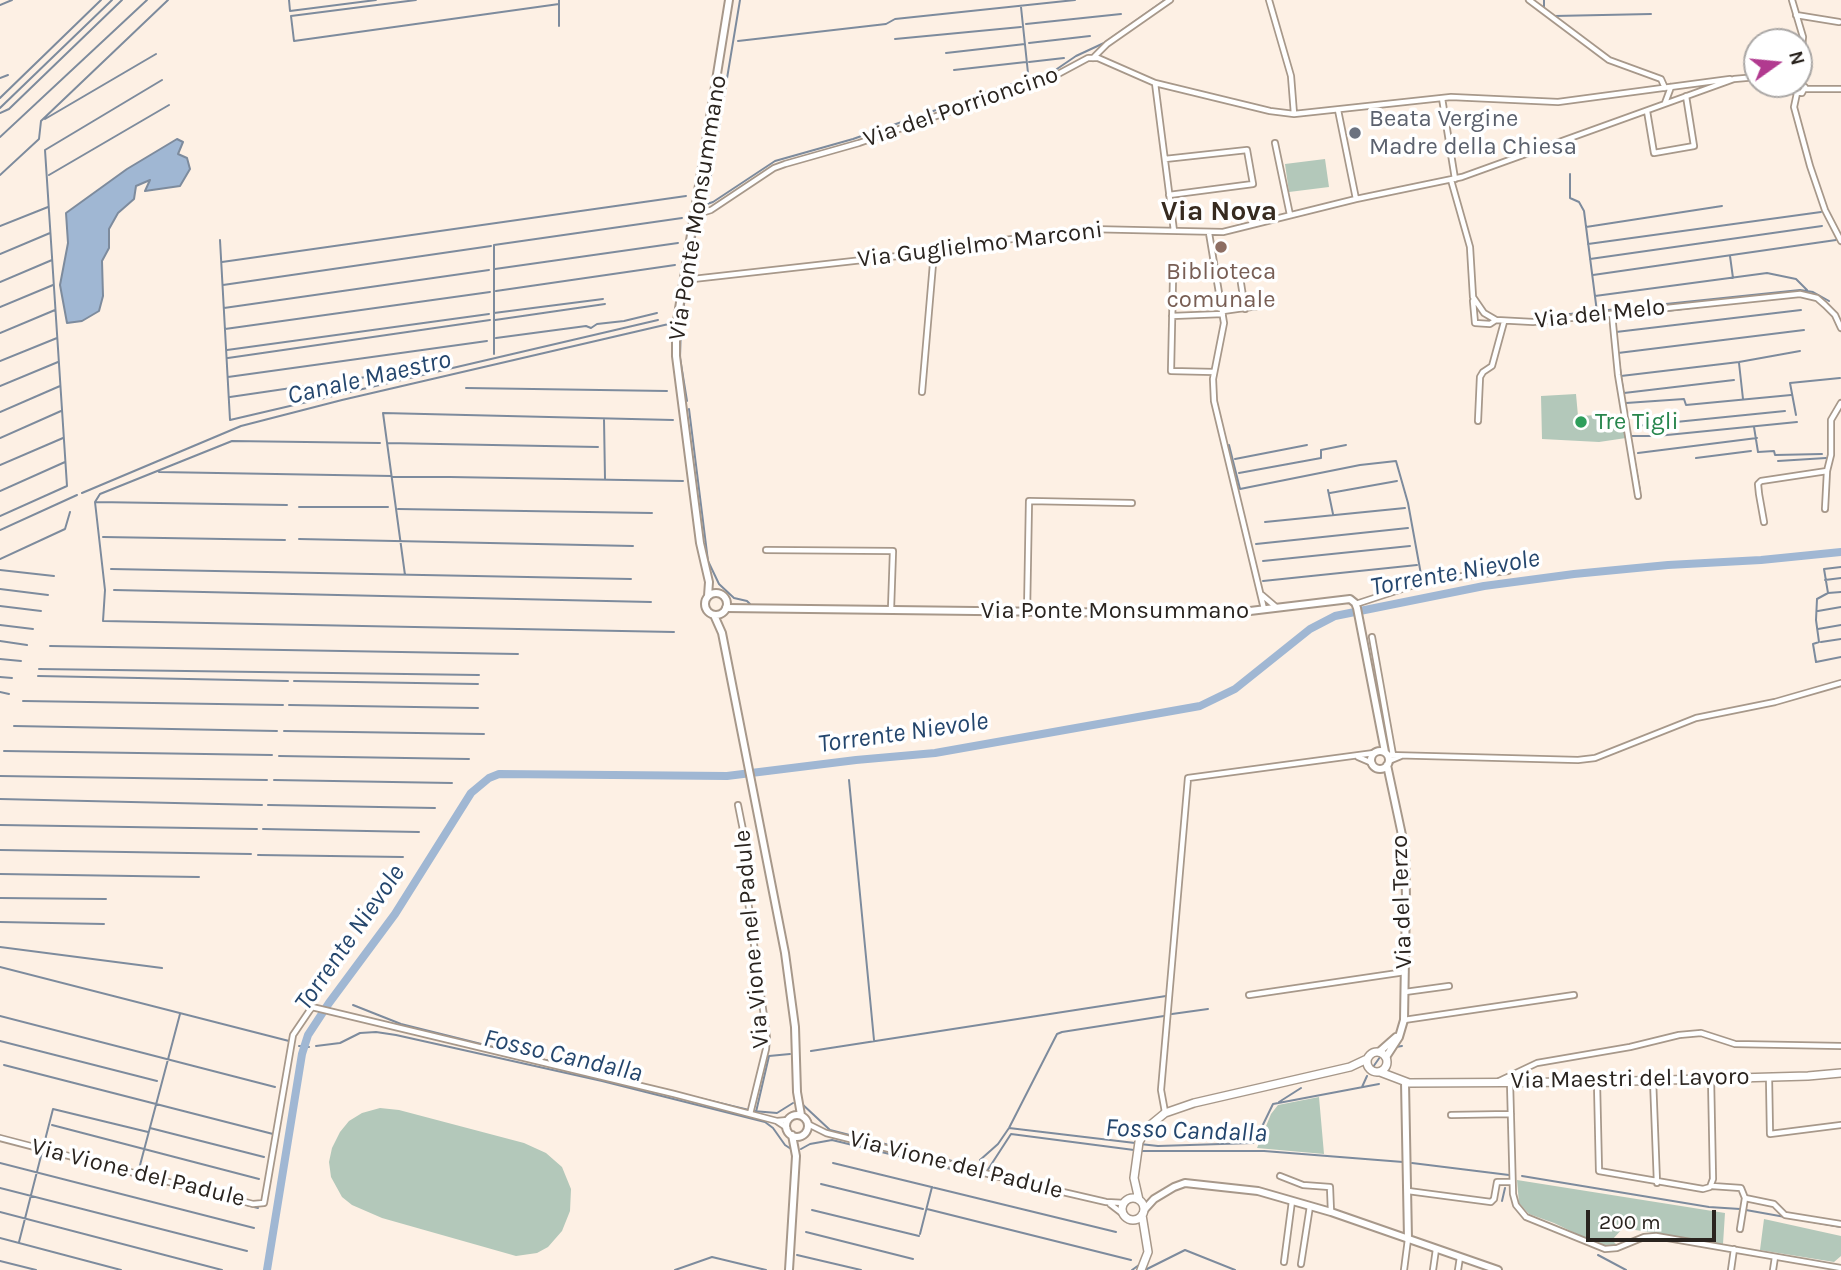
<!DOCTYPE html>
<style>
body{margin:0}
#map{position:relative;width:1841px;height:1270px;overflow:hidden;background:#fdf0e4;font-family:Karla,sans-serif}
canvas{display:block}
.north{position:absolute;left:1743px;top:28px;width:70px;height:70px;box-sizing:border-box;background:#fff;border:2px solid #aaa7a5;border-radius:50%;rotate:75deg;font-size:19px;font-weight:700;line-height:28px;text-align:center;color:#2a241f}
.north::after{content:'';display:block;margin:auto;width:24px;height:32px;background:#b13a8f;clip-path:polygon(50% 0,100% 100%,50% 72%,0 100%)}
.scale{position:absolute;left:1586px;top:1210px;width:130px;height:32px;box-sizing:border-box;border:4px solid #2a241f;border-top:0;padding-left:9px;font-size:21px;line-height:24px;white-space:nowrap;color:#2a241f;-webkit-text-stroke:5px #fff;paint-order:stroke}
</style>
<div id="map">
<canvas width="1841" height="1270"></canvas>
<div class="north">N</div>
<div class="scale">200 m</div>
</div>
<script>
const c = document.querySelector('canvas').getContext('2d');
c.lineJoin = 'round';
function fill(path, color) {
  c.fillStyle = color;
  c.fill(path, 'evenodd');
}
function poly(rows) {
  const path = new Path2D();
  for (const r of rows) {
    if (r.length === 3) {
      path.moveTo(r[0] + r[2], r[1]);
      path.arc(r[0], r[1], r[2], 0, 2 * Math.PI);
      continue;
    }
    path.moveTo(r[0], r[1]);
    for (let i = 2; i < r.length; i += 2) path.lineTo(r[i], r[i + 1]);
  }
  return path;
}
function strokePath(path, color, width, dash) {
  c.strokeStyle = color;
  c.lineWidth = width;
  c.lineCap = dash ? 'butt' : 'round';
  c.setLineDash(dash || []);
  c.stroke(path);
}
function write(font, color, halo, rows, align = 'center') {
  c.font = font + ' Karla,sans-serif';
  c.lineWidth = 7;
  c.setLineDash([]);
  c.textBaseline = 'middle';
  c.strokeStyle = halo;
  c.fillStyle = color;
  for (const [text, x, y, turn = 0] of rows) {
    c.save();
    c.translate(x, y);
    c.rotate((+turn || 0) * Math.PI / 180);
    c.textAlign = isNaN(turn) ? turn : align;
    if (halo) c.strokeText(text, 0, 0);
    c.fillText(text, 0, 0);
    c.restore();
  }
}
fill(poly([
 [1325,159,1329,187,1289,192,1285,164],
 [1576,394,1578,416,1620,414,1626,438,1599,442,1542,439,1541,396],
 [1319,1097,1324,1154,1257,1148,1271,1114,1278,1105],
 [380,1108,399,1110,524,1143,546,1153,562,1167,571,1189,570,1211,562,1231,548,1247,537,1253,516,1256,382,1218,352,1205,342,1197,331,1177,329,1162,332,1148,340,1132,349,1121,362,1113],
 [1517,1180,1725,1213,1723,1244,1623,1228,1612,1240,1617,1245,1600,1245,1554,1223,1529,1214,1519,1203],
 [1764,1219,1841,1236,1841,1256,1834,1262,1760,1250]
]), '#b3c8ba');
const water = poly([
 [177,139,183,142,178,154,187,158,190,169,180,186,145,191,150,180,136,186,134,199,118,213,109,229,109,248,102,261,103,296,99,311,82,321,67,323,60,285,68,243,66,213,127,169,177,139]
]);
fill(water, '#a0b7d3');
strokePath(water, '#7d8b9d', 2);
strokePath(poly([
 [289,0,290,11,376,0],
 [416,0,291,16,294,41,559,4],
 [559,0,559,26],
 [0,5,12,0],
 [1021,7,1028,73,1026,80],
 [1544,9,1544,0],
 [1554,16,1651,14],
 [1026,24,1121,14],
 [895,39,1021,27],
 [738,41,886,24,895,19,1075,0],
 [1029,43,1090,36],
 [946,53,1025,44],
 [1029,62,1064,58],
 [954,70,1026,62],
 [0,78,8,75],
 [0,98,101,0],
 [0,108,112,0],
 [0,113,9,109,122,0],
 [45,119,156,54],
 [0,137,147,0],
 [1570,174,1570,198,1579,202,1584,211,1597,312],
 [0,175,39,139,41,121,168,0],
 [49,175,169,105],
 [707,204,713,202,775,161,853,139,999,88,1051,73,1076,56,1104,43,1165,0],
 [706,205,740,0],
 [0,226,48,207],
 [1586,227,1722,206],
 [220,240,230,420,658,320],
 [1588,244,1821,212],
 [0,254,50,233],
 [1730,256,1733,278],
 [1590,259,1822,226],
 [222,262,686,196],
 [495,269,678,243],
 [690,269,697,224],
 [1593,275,1836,240],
 [0,282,52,260],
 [223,285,491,246],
 [496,291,675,265],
 [686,292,681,323,680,358,687,401],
 [1595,296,1767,273,1796,279,1807,290],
 [0,307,53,285],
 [224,308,489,270],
 [494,313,603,299],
 [1541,317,1800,290,1813,292,1829,301],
 [495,320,605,304],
 [1615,321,1618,317,1715,305],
 [225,329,490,292],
 [1616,332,1801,310],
 [0,333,55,310],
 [496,338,586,326,591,328,597,324,624,321,657,313],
 [227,350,489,314],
 [1618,353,1804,330],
 [494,354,494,245,682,218],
 [1618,354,1624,397],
 [228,358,490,320],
 [0,361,57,338],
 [1739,363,1743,399],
 [1621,376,1739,362,1800,351],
 [228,377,487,341],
 [0,386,58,362],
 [466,388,667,391],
 [1624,393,1734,380],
 [230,397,441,366],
 [1626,403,1684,399,1686,405,1791,395],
 [689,409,708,561,719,584,734,598,747,601,750,604],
 [0,412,60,386],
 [1626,413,1640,491],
 [1796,415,1790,383,1840,378],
 [604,419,605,479],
 [1636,426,1785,411],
 [1754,427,1758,452,1774,451,1775,455,1822,454],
 [1631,436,1657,436,1797,422],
 [0,438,61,411],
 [380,443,232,441,100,494,95,502,105,590,103,621,674,632],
 [387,443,598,447],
 [1229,445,1240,489,1360,465,1396,461,1408,503,1422,580],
 [1638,453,1757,438],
 [1696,458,1751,451],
 [1235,459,1307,445],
 [1778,461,1826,458],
 [0,465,63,438],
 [159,472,683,481],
 [1239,473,1321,458,1321,450,1346,445],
 [1328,490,1333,514],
 [0,491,65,462],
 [82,493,241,426,342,400,673,323],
 [1330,493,1397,481],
 [96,502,287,505],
 [299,507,388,507],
 [398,509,652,513],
 [0,516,67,486,45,150,162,80],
 [1265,522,1405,508],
 [0,530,77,495],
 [103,537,285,540],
 [299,539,633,546],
 [1256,544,1408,528],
 [0,559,65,529,70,512],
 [1263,561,1410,546],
 [1841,567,1824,569,1828,593,1817,599,1816,620,1819,642,1813,644,1816,662,1841,657],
 [111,569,631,579],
 [0,570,54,576],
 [405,575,383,413,673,420],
 [1825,580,1841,578],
 [1263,581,1417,565],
 [0,589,48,595],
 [114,590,651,602],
 [1828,593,1841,592],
 [0,606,41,611],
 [1818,611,1841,607],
 [0,625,33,629],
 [1818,629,1841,625],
 [0,641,27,645],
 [1821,642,1841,639],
 [50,646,518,654],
 [0,659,21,661],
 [39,669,479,675],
 [38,676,288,681],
 [0,677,12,678],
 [294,681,478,684],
 [0,692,9,694],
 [23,701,283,705],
 [289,705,478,708],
 [14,726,277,731],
 [284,731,484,734],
 [4,751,272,755],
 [279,756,469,759],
 [0,776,267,780],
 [274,780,452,783],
 [849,780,874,1040],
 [0,799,262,805],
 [268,805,435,808],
 [0,825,257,829],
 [263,829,419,832],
 [0,850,251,854],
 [258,855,403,857],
 [0,874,199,877],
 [0,898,106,899],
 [0,922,104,924],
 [0,947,162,968],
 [0,967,289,1041],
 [353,1005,401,1024,666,1090],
 [1172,1014,1208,1009],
 [0,1016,275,1087],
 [0,1041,157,1081],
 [299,1046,309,1047],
 [316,1046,340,1043,360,1033,376,1032,396,1035,602,1081,765,1122,773,1128,785,1145,791,1149],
 [1396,1047,1402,1046],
 [811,1051,1166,996],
 [4,1065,273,1134],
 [1373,1067,1380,1057],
 [1362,1087,1367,1076],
 [678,1093,749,1110],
 [1279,1102,1301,1088],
 [801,1103,830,1130,964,1164,973,1164],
 [753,1111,777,1113,793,1103],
 [756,1112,769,1056,790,1054],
 [52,1125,259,1179],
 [150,1128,264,1157],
 [1009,1128,1135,1143],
 [44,1144,53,1109,148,1132],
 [1140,1144,1158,1146,1253,1143,1255,1141,1273,1104,1379,1084],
 [801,1149,810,1144,832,1140,980,1176,983,1175],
 [1139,1151,1264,1151,1403,1162],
 [980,1160,998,1144,1009,1128,1057,1034,1062,1032,1164,1016],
 [0,1163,254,1228],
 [833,1163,1116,1232],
 [1412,1163,1509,1175],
 [139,1169,180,1014],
 [987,1171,1011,1134,1134,1150],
 [1522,1176,1709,1207,1740,1209],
 [821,1184,923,1209],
 [0,1188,247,1251],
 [212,1196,258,1208],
 [1502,1201,1505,1188],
 [927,1209,1131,1260],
 [812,1210,919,1236],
 [1746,1210,1841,1227],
 [0,1212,222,1270],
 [806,1232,913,1259],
 [920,1234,932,1187],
 [0,1238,121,1270],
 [19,1242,42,1152],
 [797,1255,861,1270],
 [1598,1255,1626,1270],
 [0,1261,36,1270],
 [1147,1269,1185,1250,1235,1270],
 [675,1270,712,1257,766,1270],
 [1132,1270,1139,1265]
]), '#7d8b9d', 2);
strokePath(poly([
 [267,1270,302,1054,308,1035,329,1003,395,914,471,793,489,778,499,774,727,776,856,760,935,753,1200,706,1235,689,1310,629,1335,616,1484,586,1574,574,1668,565,1761,560,1841,552]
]), '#a0b7d3', 8);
const minor = poly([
 [1269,0,1291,76,1294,114],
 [1529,0,1609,60,1661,79,1665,88],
 [1792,0,1803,37,1799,74],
 [1796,15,1839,22],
 [1093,58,1107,44,1170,0],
 [1155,83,1174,231],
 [1796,84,1795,92,1802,93,1805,87,1799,83],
 [1805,89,1841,89],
 [1797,93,1794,107,1810,166,1825,210,1841,241],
 [1442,98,1455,179],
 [1665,103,1671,87],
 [1338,110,1356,199],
 [1647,111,1654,153,1694,146,1686,96],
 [1275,143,1290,215],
 [1165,159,1247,150,1253,184,1169,195],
 [1451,180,1470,247,1473,297,1484,313,1496,320,1533,322,1800,294,1817,298,1825,305,1835,315,1841,328],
 [695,215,711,210,774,168,785,164,859,143,985,99,1047,80,1088,58,1098,58,1155,83,1270,111,1294,114,1451,97,1558,102,1730,79],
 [1209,233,1224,323,1213,379,1214,401,1264,609],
 [1240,277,1245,309],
 [1173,279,1171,371,1214,372],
 [684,280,925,253,1012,239,1040,238,1088,229,1223,232,1356,199,1462,177,1734,79,1757,77],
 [1473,301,1475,323,1490,324,1496,320],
 [1223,311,1258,306],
 [1612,314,1618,375,1638,496],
 [1172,316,1223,314],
 [922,392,934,252],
 [1478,421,1480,377,1483,372,1492,366,1504,322],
 [1825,509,1827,471,1831,455,1831,420,1841,403],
 [1764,522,1759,494,1758,484,1761,481,1827,471],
 [766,550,893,551,891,609],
 [1262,595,1276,607],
 [1356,604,1414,585,1463,576,1508,571],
 [1027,613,1029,501,1132,503],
 [1372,637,1393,755],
 [1388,755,1578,760,1595,758,1696,718,1775,702,1841,683],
 [1358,757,1372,763],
 [1389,761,1401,756],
 [738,805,745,840,744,872,767,1038,766,1049,750,1114],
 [1396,851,1405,849],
 [1405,992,1449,986],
 [1249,995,1405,972],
 [1404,1020,1574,995],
 [1769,1077,1770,1134,1841,1125],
 [1653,1079,1657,1183],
 [1499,1081,1537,1063,1630,1047,1679,1035,1701,1033,1735,1044,1841,1046],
 [1510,1082,1513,1194,1516,1205,1526,1217,1605,1249,1617,1248,1644,1237,1656,1236,1841,1268],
 [1597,1083,1599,1171,1703,1189,1710,1187,1713,1179,1711,1078],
 [1165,1112,1161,1090,1188,778,1374,753],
 [1451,1115,1511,1114],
 [778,1122,787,1128],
 [808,1124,826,1133,1024,1183,1106,1202,1125,1203],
 [0,1138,253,1204,264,1203,293,1035,312,1007,674,1094,777,1121,788,1120],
 [1280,1176,1303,1185,1330,1187,1331,1212],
 [1712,1186,1741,1188,1745,1198,1774,1204,1785,1215,1841,1224],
 [1408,1191,1491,1202,1494,1199,1497,1182,1512,1182],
 [1110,1204,1123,1214],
 [1740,1229,1745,1198],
 [1284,1262,1292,1201],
 [1301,1264,1310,1206],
 [1404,1270,1408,1239],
 [1433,1270,1436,1249],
 [1458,1270,1460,1257],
 [1731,1270,1734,1249],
 [1773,1270,1775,1257]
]);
const tertiary = poly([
 [726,608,1225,614,1350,599,1355,603,1357,608,1385,752],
 [1380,760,9],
 [1379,1052,1396,1037],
 [1386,1057,1399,1037,1404,1020,1406,899,1405,849,1387,765],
 [1405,1082,1408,1239],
 [1144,1210,1154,1199,1174,1187,1185,1183,1258,1191,1331,1212,1498,1270]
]);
const secondary = poly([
 [716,604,11],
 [708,596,709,582,700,543,676,356,676,327,729,0],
 [714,615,722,633,785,953,795,1027,797,1092,801,1115],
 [797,1126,11],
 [789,1270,796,1156,792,1135]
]);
const primary = poly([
 [1377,1062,10],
 [1380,1072,1409,1083,1597,1082,1808,1076,1841,1073],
 [1133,1209,11],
 [1139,1200,1134,1178,1139,1142,1148,1127,1165,1113,1194,1103,1350,1067,1367,1059],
 [1141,1270,1148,1252,1142,1215]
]);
strokePath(minor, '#a7988a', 8);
strokePath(tertiary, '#a7988a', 10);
strokePath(secondary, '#a7988a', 10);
strokePath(primary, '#a7988a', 10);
strokePath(minor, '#fff', 4.5);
strokePath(tertiary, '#fff', 6);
strokePath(secondary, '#fff', 6);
strokePath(primary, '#fff', 7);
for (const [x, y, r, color] of [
 [1355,133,7,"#6b7280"],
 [1221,247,7,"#8d6e63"],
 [1581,422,7,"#2e9e5b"]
]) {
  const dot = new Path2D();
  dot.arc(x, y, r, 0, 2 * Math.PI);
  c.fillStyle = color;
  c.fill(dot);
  strokePath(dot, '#fff', 2.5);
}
write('24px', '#2a241f', '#fff', [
 ["Via del Porrioncino",961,107,-19],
 ["Via Ponte Monsummano",698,208,-81],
 ["Via Guglielmo Marconi",980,245,-7],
 ["Via del Melo",1600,314,-6],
 ["Via Ponte Monsummano",1115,611],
 ["Via del Terzo",1402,902,-92],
 ["Via Vione nel Padule",752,939,-95],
 ["Via Maestri del Lavoro",1630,1079,-1],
 ["Via Vione del Padule",956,1165,14],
 ["Via Vione del Padule",138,1173,14]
]);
write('24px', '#5b616d', '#fff', [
 ["Beata Vergine",1369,119],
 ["Madre della Chiesa",1369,147]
], 'left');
write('24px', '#785e54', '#fff', [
 ["Biblioteca",1221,272],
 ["comunale",1221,300]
]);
write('24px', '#27864d', '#fff', [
 ["Tre Tigli",1595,422]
], 'left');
write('italic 26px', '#24466d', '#fff', [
 ["Canale Maestro",369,378,-13],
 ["Torrente Nievole",1455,573,-10],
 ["Torrente Nievole",903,733,-8],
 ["Torrente Nievole",350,938,-55],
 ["Fosso Candalla",563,1056,13],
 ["Fosso Candalla",1186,1131,2]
]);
write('bold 28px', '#362a1f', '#fff', [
 ["Via Nova",1219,212]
]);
</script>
